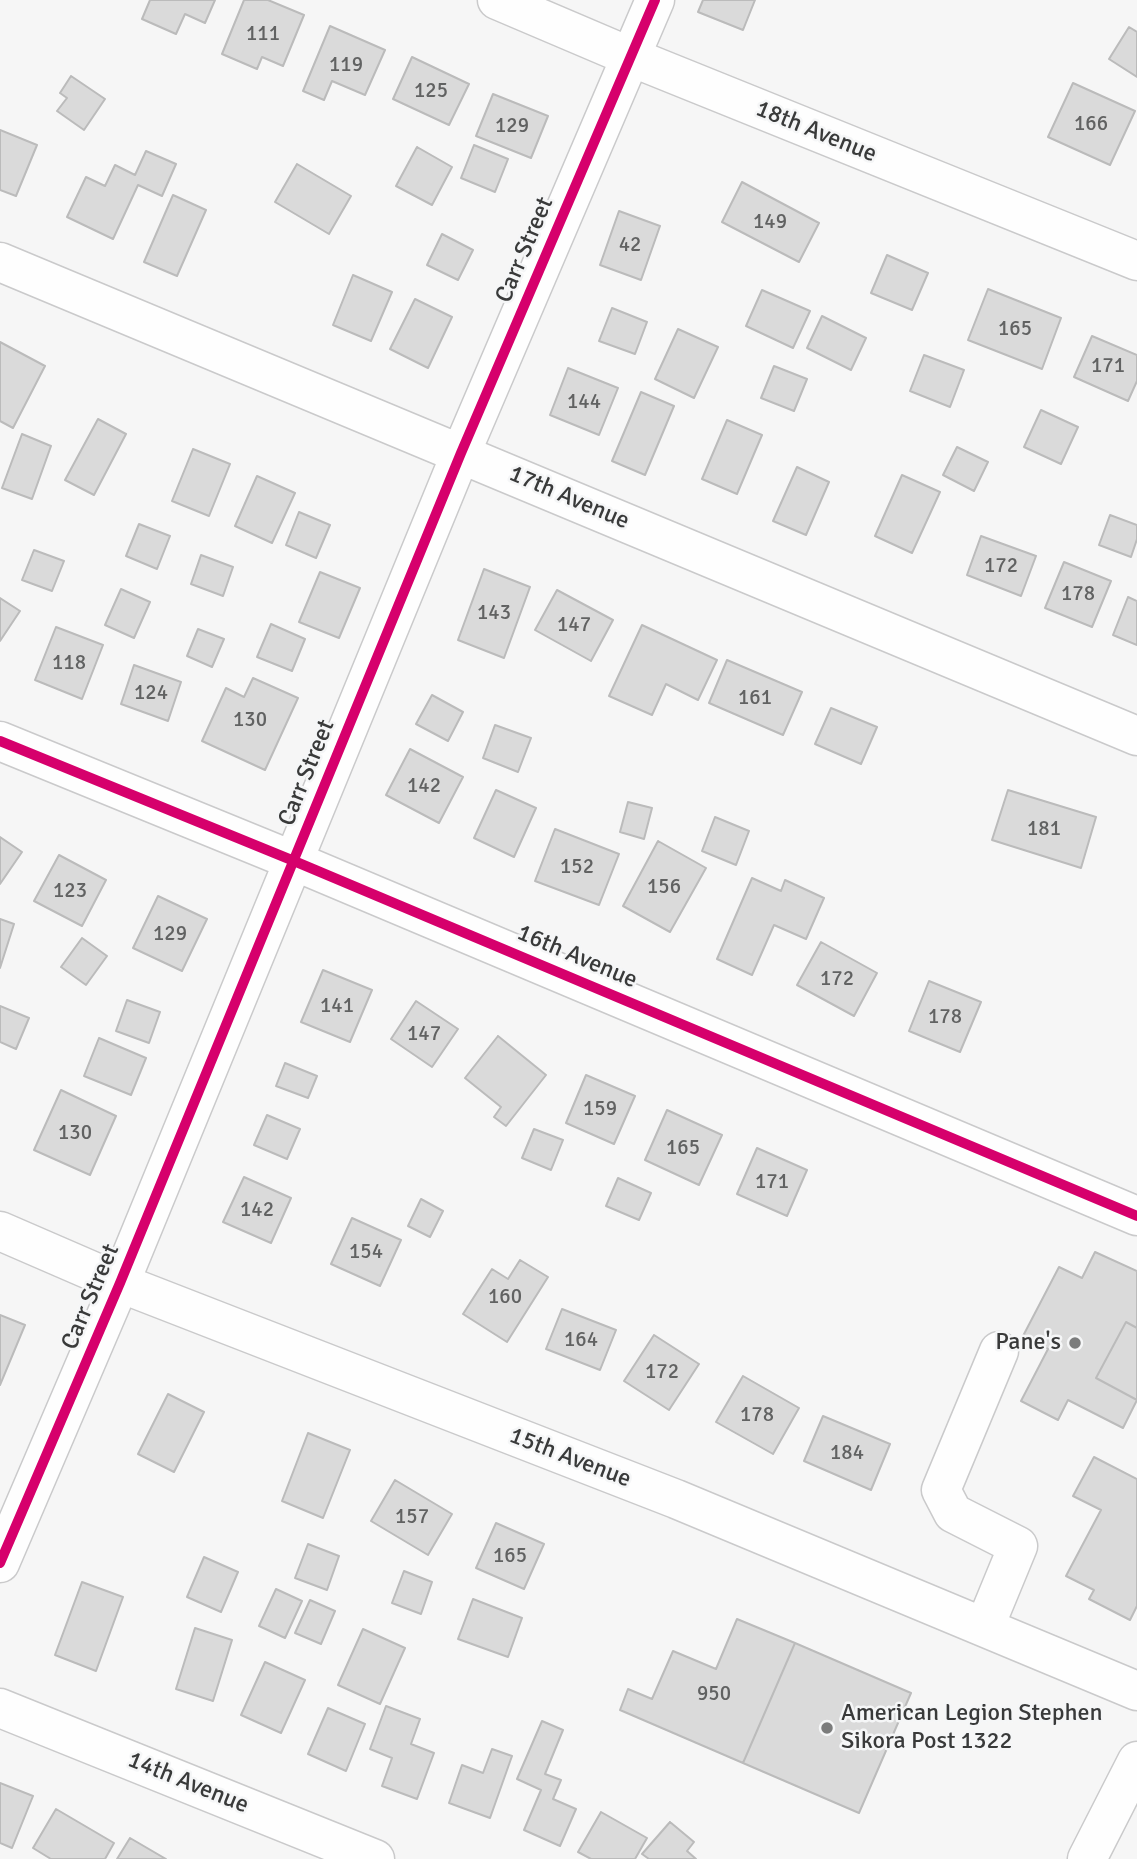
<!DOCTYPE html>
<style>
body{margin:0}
canvas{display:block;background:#f6f6f6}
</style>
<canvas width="1137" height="1859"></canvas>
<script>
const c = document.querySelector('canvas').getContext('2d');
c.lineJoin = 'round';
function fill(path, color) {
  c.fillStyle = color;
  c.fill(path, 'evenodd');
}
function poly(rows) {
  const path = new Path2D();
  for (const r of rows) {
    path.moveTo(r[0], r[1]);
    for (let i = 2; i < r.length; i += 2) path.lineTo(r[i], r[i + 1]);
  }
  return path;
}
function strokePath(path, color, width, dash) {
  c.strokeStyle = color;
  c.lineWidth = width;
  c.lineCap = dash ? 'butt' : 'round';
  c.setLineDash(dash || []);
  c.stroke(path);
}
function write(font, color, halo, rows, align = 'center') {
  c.font = font + ' Signika,sans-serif';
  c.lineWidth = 5;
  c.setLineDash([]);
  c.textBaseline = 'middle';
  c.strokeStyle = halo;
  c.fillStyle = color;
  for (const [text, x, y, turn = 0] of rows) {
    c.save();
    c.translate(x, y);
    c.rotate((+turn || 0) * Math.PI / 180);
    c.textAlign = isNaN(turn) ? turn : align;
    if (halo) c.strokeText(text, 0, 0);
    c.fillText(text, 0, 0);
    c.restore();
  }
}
const building = poly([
 [150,0,215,0,205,23,185,14,176,34,142,19,150,0],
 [244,0,268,0,304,15,283,66,262,57,257,69,222,54,244,0],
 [703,0,755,0,743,30,698,12,703,0],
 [330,26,385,50,365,95,332,81,324,100,303,91,330,26],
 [1129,27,1137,32,1137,77,1109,59,1129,27],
 [412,57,469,84,449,125,393,99,412,57],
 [71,76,105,99,84,130,57,111,67,98,60,93,71,76],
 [1073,83,1135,111,1110,165,1048,137,1073,83],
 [493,94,548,116,531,158,476,136,493,94],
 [0,130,37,145,16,196,0,190,0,130],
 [474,145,508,159,495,192,461,178,474,145],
 [417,147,452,167,432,205,396,186,417,147],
 [146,151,176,164,162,196,138,185,113,239,67,217,86,177,105,186,115,165,135,175,146,151],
 [297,164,351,196,329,234,275,202,297,164],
 [742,182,819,223,799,262,722,222,742,182],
 [173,195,206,210,177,276,144,262,173,195],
 [619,211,660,226,641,280,600,265,619,211],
 [442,234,473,250,458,280,427,265,442,234],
 [887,255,928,273,912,310,871,293,887,255],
 [353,275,392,292,371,341,333,325,353,275],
 [988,289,1061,318,1042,369,968,340,988,289],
 [762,290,810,311,793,348,746,326,762,290],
 [415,299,452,317,428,368,390,349,415,299],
 [612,308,647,322,635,354,599,341,612,308],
 [822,316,866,338,851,370,807,348,822,316],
 [678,329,718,347,694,398,655,379,678,329],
 [1092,336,1137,355,1137,381,1128,401,1074,377,1092,336],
 [0,342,45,366,13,428,0,421,0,342],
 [924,355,964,370,950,407,910,391,924,355],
 [774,366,807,379,794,411,761,398,774,366],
 [568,368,618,388,599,435,550,415,568,368],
 [641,392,674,406,645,475,612,461,641,392],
 [1041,410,1078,427,1061,464,1024,447,1041,410],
 [98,419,126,434,94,495,65,480,98,419],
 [727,420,762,435,737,494,702,479,727,420],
 [22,434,51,446,32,499,2,488,22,434],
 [957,447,988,462,974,491,943,475,957,447],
 [193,449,230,464,209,516,172,501,193,449],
 [797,467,829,482,806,535,773,521,797,467],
 [902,475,940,492,912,553,875,536,902,475],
 [257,476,295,493,272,543,235,526,257,476],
 [299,512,330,525,316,558,286,545,299,512],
 [1110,515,1137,525,1137,539,1131,557,1099,545,1110,515],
 [139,524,170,536,157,569,126,556,139,524],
 [981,536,1036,556,1021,596,967,575,981,536],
 [34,550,64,561,52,591,22,580,34,550],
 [201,555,233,567,223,596,191,584,201,555],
 [1064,562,1111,581,1092,627,1045,608,1064,562],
 [484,569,530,587,504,658,458,640,484,569],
 [320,572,360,588,339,638,299,622,320,572],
 [121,589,150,602,134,638,105,625,121,589],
 [557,590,613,620,591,661,535,630,557,590],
 [1128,597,1137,601,1137,645,1113,635,1128,597],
 [0,598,20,611,0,641,0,598],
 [271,624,305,639,292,671,257,657,271,624],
 [642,625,717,660,698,700,666,684,652,715,609,696,642,625],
 [56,627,103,645,82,699,35,680,56,627],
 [198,629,224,639,212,667,187,656,198,629],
 [727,660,802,692,783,735,709,703,727,660],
 [134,665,181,682,168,721,121,704,134,665],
 [253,678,298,698,265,770,202,741,226,688,244,697,253,678],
 [432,695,463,712,448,741,416,724,432,695],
 [831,708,877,727,861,764,815,744,831,708],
 [495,725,531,738,518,772,483,758,495,725],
 [410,749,463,777,439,823,386,795,410,749],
 [496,790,536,808,514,857,474,838,496,790],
 [1008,790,1096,817,1081,868,992,840,1008,790],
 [628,802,652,808,644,839,620,832,628,802],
 [715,817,749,831,736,865,702,851,715,817],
 [555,829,619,854,599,905,535,881,555,829],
 [0,837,22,852,0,884,0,837],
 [658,841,706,868,670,932,623,906,658,841],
 [59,855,106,880,82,926,34,901,59,855],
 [752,878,781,891,785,880,824,898,806,939,774,925,752,975,717,959,752,878],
 [158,896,207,919,182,971,133,948,158,896],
 [0,919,14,924,0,968,0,919],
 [82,938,107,956,86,985,61,967,82,938],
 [821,942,877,973,854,1016,797,985,821,942],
 [323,970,372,990,350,1042,301,1022,323,970],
 [929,981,981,1002,960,1052,909,1031,929,981],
 [127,1000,160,1012,149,1043,116,1031,127,1000],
 [416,1001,458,1029,432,1067,391,1039,416,1001],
 [0,1006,29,1018,16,1049,0,1042,0,1006],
 [498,1036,546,1075,506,1126,494,1117,501,1107,465,1078,498,1036],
 [99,1038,146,1058,131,1095,84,1076,99,1038],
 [285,1063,317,1076,308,1098,276,1086,285,1063],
 [586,1075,635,1096,614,1144,566,1123,586,1075],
 [61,1090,116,1116,90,1175,34,1150,61,1090],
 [667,1110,722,1135,699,1185,645,1160,667,1110],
 [267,1115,300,1129,287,1159,254,1145,267,1115],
 [534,1129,563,1140,551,1170,522,1158,534,1129],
 [757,1148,807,1170,787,1216,737,1194,757,1148],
 [244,1177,291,1198,271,1243,223,1222,244,1177],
 [618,1178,651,1193,639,1220,606,1206,618,1178],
 [421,1199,443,1211,430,1237,408,1226,421,1199],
 [352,1218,401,1240,380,1286,331,1264,352,1218],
 [1095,1252,1137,1271,1137,1328,1126,1322,1096,1378,1137,1400,1123,1428,1068,1400,1058,1420,1021,1401,1048,1349,1023,1336,1059,1267,1082,1278,1095,1252],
 [520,1260,548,1277,507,1342,463,1314,492,1269,508,1279,520,1260],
 [562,1309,616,1330,600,1370,546,1349,562,1309],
 [0,1315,25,1325,0,1385,0,1315],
 [1126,1322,1137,1328,1137,1400,1096,1378,1126,1322],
 [654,1335,699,1364,669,1410,624,1381,654,1335],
 [743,1376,799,1408,773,1454,716,1422,743,1376],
 [168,1394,204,1412,174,1472,138,1454,168,1394],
 [823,1416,890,1444,871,1490,804,1461,823,1416],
 [308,1433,350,1450,323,1518,282,1501,308,1433],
 [1094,1457,1137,1479,1137,1606,1130,1620,1089,1599,1094,1590,1066,1576,1101,1510,1073,1496,1094,1457],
 [395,1480,452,1514,428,1555,371,1521,395,1480],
 [496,1523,544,1544,524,1589,476,1568,496,1523],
 [308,1544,339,1556,327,1590,295,1578,308,1544],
 [204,1557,238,1572,221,1612,187,1597,204,1557],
 [404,1571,432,1582,421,1614,392,1603,404,1571],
 [82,1582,123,1597,96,1671,55,1655,82,1582],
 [276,1589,302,1601,285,1638,259,1626,276,1589],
 [473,1599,522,1618,508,1657,458,1639,473,1599],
 [310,1600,335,1611,321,1644,295,1633,310,1600],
 [737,1619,795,1643,743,1763,620,1710,628,1689,652,1699,673,1651,716,1669,737,1619],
 [195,1628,232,1640,213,1701,176,1689,195,1628],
 [363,1629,405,1648,380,1704,338,1685,363,1629],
 [795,1643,911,1693,859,1813,743,1763,795,1643],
 [265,1662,305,1680,281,1733,241,1715,265,1662],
 [386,1706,420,1719,411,1744,434,1753,417,1799,382,1786,392,1758,370,1749,386,1706],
 [328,1708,365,1724,346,1771,308,1754,328,1708],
 [542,1721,563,1730,545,1774,561,1780,553,1799,576,1809,560,1846,524,1830,541,1790,517,1779,542,1721],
 [492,1749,512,1756,490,1818,449,1803,462,1765,483,1773,492,1749],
 [0,1783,33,1796,12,1848,0,1843,0,1783],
 [56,1809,114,1843,105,1859,51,1859,33,1848,56,1809],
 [601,1812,647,1838,635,1859,591,1859,578,1852,601,1812],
 [670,1822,694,1842,687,1851,696,1859,649,1859,642,1854,670,1822],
 [130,1838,166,1859,117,1859,130,1838]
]);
fill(building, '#dadada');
strokePath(building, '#bbb', 2);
const minor = poly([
 [497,0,631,57,1137,261],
 [0,262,1137,736],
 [0,741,294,861,1137,1216],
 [0,1231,120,1283,676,1499,1137,1691],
 [0,1563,120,1283,461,453,655,0],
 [985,1626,1018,1546,953,1513,941,1490,999,1351],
 [0,1708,375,1859],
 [1087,1859,1137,1761]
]);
strokePath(minor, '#cacacb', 41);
strokePath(minor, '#fefefe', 38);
strokePath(poly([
 [0,741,294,861,1137,1216],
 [0,1563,120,1283,461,453,655,0]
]), '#d6006c', 10);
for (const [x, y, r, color] of [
 [1075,1343,7,"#7b7c7c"],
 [827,1728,7,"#7b7c7c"]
]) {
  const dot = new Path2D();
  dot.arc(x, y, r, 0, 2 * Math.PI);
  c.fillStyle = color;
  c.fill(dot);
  strokePath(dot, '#f5f6f7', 2.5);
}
write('21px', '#616262', null, [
 ["111",263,34],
 ["119",346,65],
 ["125",431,91],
 ["166",1091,124],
 ["129",512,126],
 ["149",770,222],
 ["42",630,245],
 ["165",1015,329],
 ["171",1108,366],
 ["144",584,402],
 ["172",1001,566],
 ["178",1078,594],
 ["143",494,613],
 ["147",574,625],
 ["118",69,663],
 ["124",151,693],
 ["161",755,698],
 ["130",250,720],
 ["142",424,786],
 ["181",1044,829],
 ["152",577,867],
 ["156",664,887],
 ["123",70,891],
 ["129",170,934],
 ["172",837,979],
 ["141",337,1006],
 ["178",945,1017],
 ["147",424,1034],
 ["159",600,1109],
 ["130",75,1133],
 ["165",683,1148],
 ["171",772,1182],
 ["142",257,1210],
 ["154",366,1252],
 ["160",505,1297],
 ["164",581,1340],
 ["172",662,1372],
 ["178",757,1415],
 ["184",847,1453],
 ["157",412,1517],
 ["165",510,1556],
 ["950",714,1694]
]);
write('24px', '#393a3a', '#f5f6f7', [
 ["18th Avenue",816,132,22],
 ["Carr Street",525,250,-67],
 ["17th Avenue",569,498,23],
 ["Carr Street",307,773,-68],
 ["16th Avenue",577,957,23],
 ["Carr Street",91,1297,-67],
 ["15th Avenue",570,1458,21],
 ["14th Avenue",188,1783,22]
]);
write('24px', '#393a3a', '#f5f6f7', [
 ["Pane's",1061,1343],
 ["American Legion Stephen",841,1714,"left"],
 ["Sikora Post 1322",841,1742,"left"]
], 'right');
</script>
